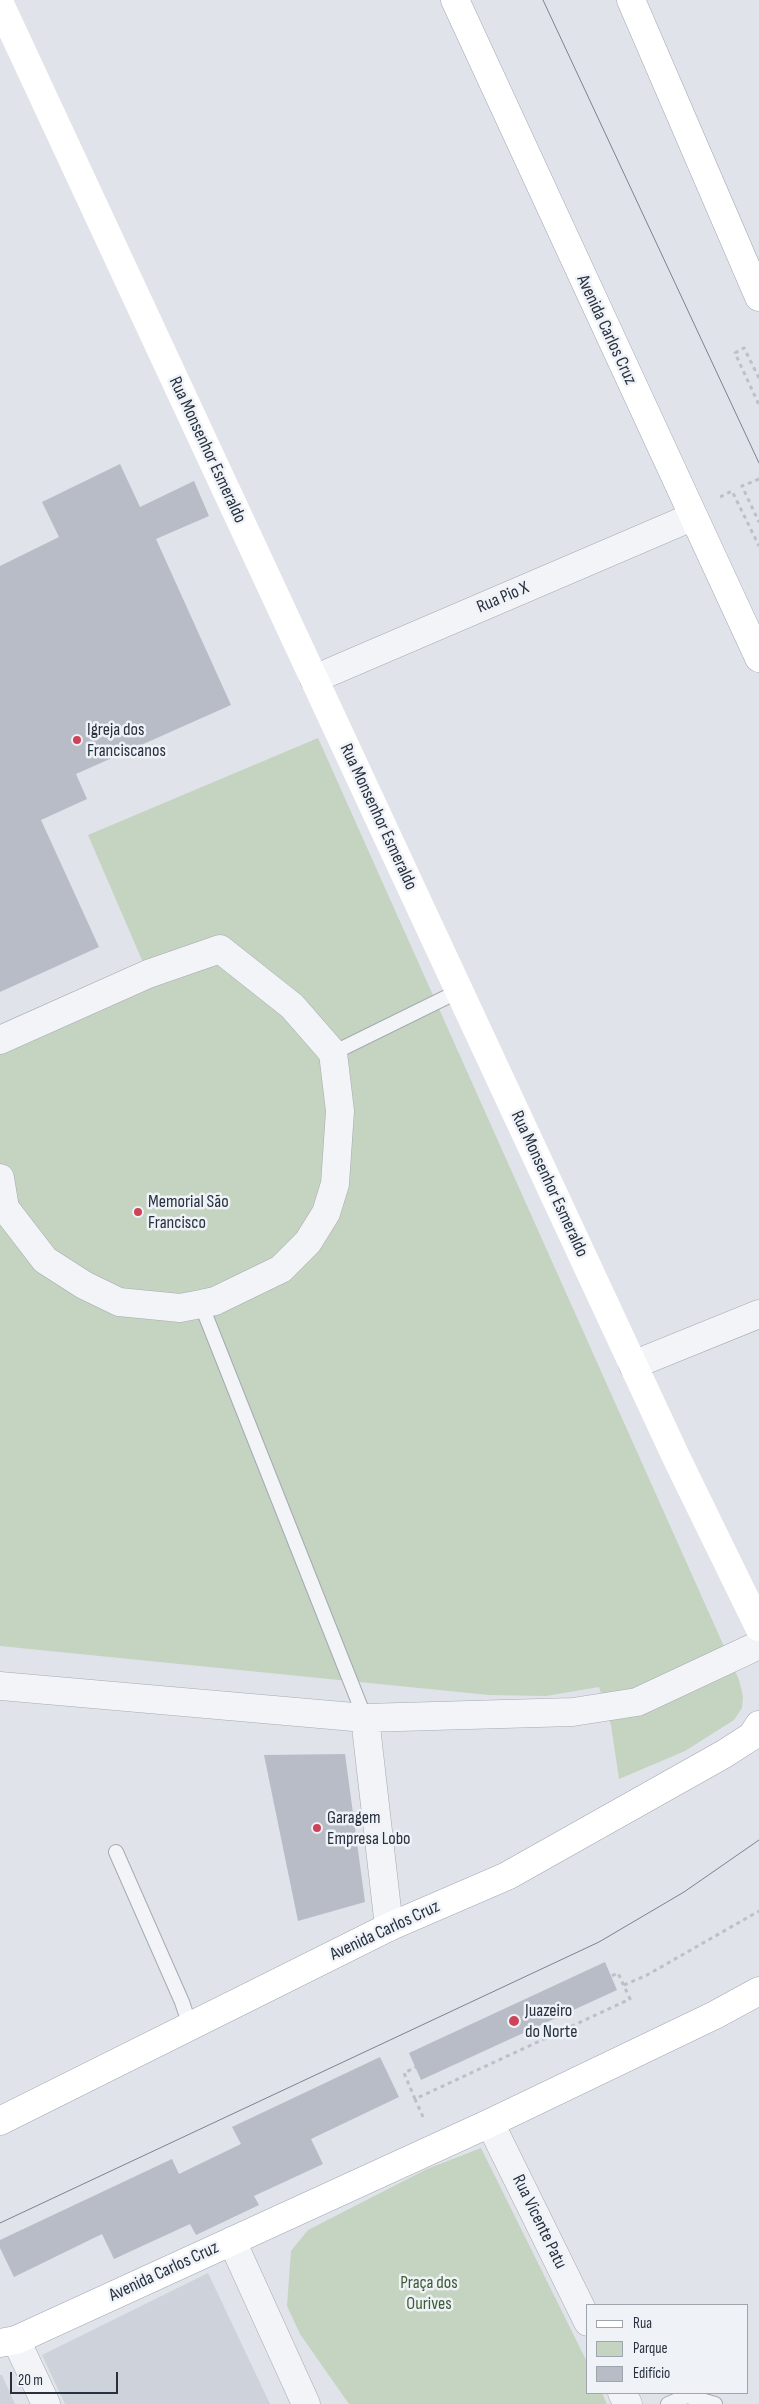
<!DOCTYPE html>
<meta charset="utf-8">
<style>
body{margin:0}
#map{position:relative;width:759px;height:2404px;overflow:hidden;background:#e0e3e9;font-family:"Sofia Sans Condensed",sans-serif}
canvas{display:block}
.legend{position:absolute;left:586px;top:2304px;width:162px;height:90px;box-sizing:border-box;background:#eff2f6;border:1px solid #9fa5ad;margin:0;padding:6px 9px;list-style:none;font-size:15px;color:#283140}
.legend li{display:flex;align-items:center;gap:10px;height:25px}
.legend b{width:25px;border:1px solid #9fa5ad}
.scale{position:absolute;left:10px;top:2372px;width:108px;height:22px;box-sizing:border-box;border:2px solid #283140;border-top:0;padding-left:6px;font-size:15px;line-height:18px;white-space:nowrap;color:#283140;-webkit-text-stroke:4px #eff2f6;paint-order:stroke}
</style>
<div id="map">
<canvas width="759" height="2404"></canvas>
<ul class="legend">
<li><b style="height:6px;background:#fff"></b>Rua</li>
<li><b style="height:14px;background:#c5d3c1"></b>Parque</li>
<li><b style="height:14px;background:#b7bcc6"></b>Edifício</li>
</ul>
<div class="scale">20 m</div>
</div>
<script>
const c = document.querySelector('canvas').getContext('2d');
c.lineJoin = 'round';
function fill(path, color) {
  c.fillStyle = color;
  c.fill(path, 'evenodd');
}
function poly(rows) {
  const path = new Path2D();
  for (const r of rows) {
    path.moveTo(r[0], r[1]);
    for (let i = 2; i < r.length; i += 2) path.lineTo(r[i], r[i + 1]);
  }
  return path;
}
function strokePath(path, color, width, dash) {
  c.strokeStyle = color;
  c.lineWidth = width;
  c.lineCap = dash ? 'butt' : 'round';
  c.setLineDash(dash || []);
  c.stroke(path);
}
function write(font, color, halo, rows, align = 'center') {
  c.font = font + ' "Sofia Sans Condensed",sans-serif';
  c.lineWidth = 5;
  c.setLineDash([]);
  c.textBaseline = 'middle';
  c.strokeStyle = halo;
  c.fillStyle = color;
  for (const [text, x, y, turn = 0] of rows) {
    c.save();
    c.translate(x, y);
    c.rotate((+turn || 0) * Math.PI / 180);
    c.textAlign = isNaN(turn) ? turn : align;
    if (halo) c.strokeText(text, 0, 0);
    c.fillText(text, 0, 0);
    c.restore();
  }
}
fill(poly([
 [208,2273,270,2404,65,2404,42,2355],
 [0,2375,2,2375,15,2404,0,2404]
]), '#ced2db');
fill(poly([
 [318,738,739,1680,743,1696,742,1708,734,1720,685,1751,619,1779,611,1725,599,1687,546,1696,489,1695,0,1646,0,1040,148,974,88,835],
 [481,2148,588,2364,588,2393,602,2393,607,2404,349,2404,300,2334,287,2306,291,2251,308,2230,427,2169]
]), '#c5d3c1');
fill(poly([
 [120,464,140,507,194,481,209,516,156,539,231,705,76,774,87,799,41,820,99,947,0,992,0,566,59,537,42,502],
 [345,1754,365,1902,298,1921,264,1755],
 [605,1962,617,1990,421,2080,409,2053],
 [380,2057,399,2097,311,2139,323,2164,254,2196,259,2205,196,2235,190,2224,114,2259,102,2234,14,2277,0,2248,0,2240,172,2159,179,2174,241,2144,232,2127]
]), '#b7bcc6');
const lane = poly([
 [333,1053,459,991],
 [201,1304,365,1718],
 [116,1852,182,2002,190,2026],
 [668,2404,687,2396,715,2404]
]);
const street = poly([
 [314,679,692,517],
 [0,1040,148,974,220,949,292,1006,333,1053,340,1111,335,1184,326,1213,308,1242,281,1269,215,1301,201,1304,180,1308,119,1302,84,1285,45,1260,5,1208,0,1178],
 [633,1365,759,1314],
 [0,1686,365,1718,573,1712,637,1702,759,1645],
 [365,1718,389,1927],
 [490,2123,588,2322],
 [232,2241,306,2404],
 [16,2340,46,2404],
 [622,2393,628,2404]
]);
const primary = poly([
 [455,0,759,658],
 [631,0,759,297],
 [0,2121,389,1927,507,1876,724,1754,752,1736,759,1725],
 [0,2343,16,2340,490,2123,715,2015,759,1991]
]);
strokePath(lane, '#a5aab3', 16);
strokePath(street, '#a5aab3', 29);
strokePath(primary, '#9fa8b5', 29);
strokePath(poly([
 [759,378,744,348,735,353,759,405],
 [759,479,742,486,759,522],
 [720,497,732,491,759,546],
 [624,1985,647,1975,759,1911],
 [415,2099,404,2073,416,2067],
 [423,2117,415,2099,630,1999,618,1973,611,1976]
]), '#bdc1c7', 3, [4, 4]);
strokePath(lane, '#f2f4f7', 14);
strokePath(street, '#f2f4f7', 28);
strokePath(poly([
 [0,4,677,1459,759,1627]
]), '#fff', 28);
strokePath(primary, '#fff', 28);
strokePath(poly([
 [543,0,759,463],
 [0,2223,599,1942,684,1892,759,1840]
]), '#798393', 1);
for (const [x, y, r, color] of [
 [77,740,5,"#cf4358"],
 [138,1212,5,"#cf4358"],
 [317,1828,5,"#cf4358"],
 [514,2021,6,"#cf4358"]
]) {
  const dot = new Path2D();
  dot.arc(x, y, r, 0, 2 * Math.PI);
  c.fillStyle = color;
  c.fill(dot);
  strokePath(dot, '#eff2f6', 2);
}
write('18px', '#283140', '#eff2f6', [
 ["Avenida Carlos Cruz",606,330,65],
 ["Rua Monsenhor Esmeraldo",207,450,65],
 ["Rua Pio X",503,598,-23],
 ["Rua Monsenhor Esmeraldo",378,817,65],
 ["Rua Monsenhor Esmeraldo",549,1184,65],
 ["Avenida Carlos Cruz",385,1931,-25],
 ["Rua Vicente Patu",539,2222,64],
 ["Avenida Carlos Cruz",164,2272,-25]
]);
write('18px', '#283140', '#eff2f6', [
 ["Igreja dos",87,730],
 ["Franciscanos",87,751],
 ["Memorial São",148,1202],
 ["Francisco",148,1223],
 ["Garagem",327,1818],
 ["Empresa Lobo",327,1839],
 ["Juazeiro",525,2011],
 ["do Norte",525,2032]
], 'left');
write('18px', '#3d5c35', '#eff2f6', [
 ["Praça dos",429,2283],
 ["Ourives",429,2304]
]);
</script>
